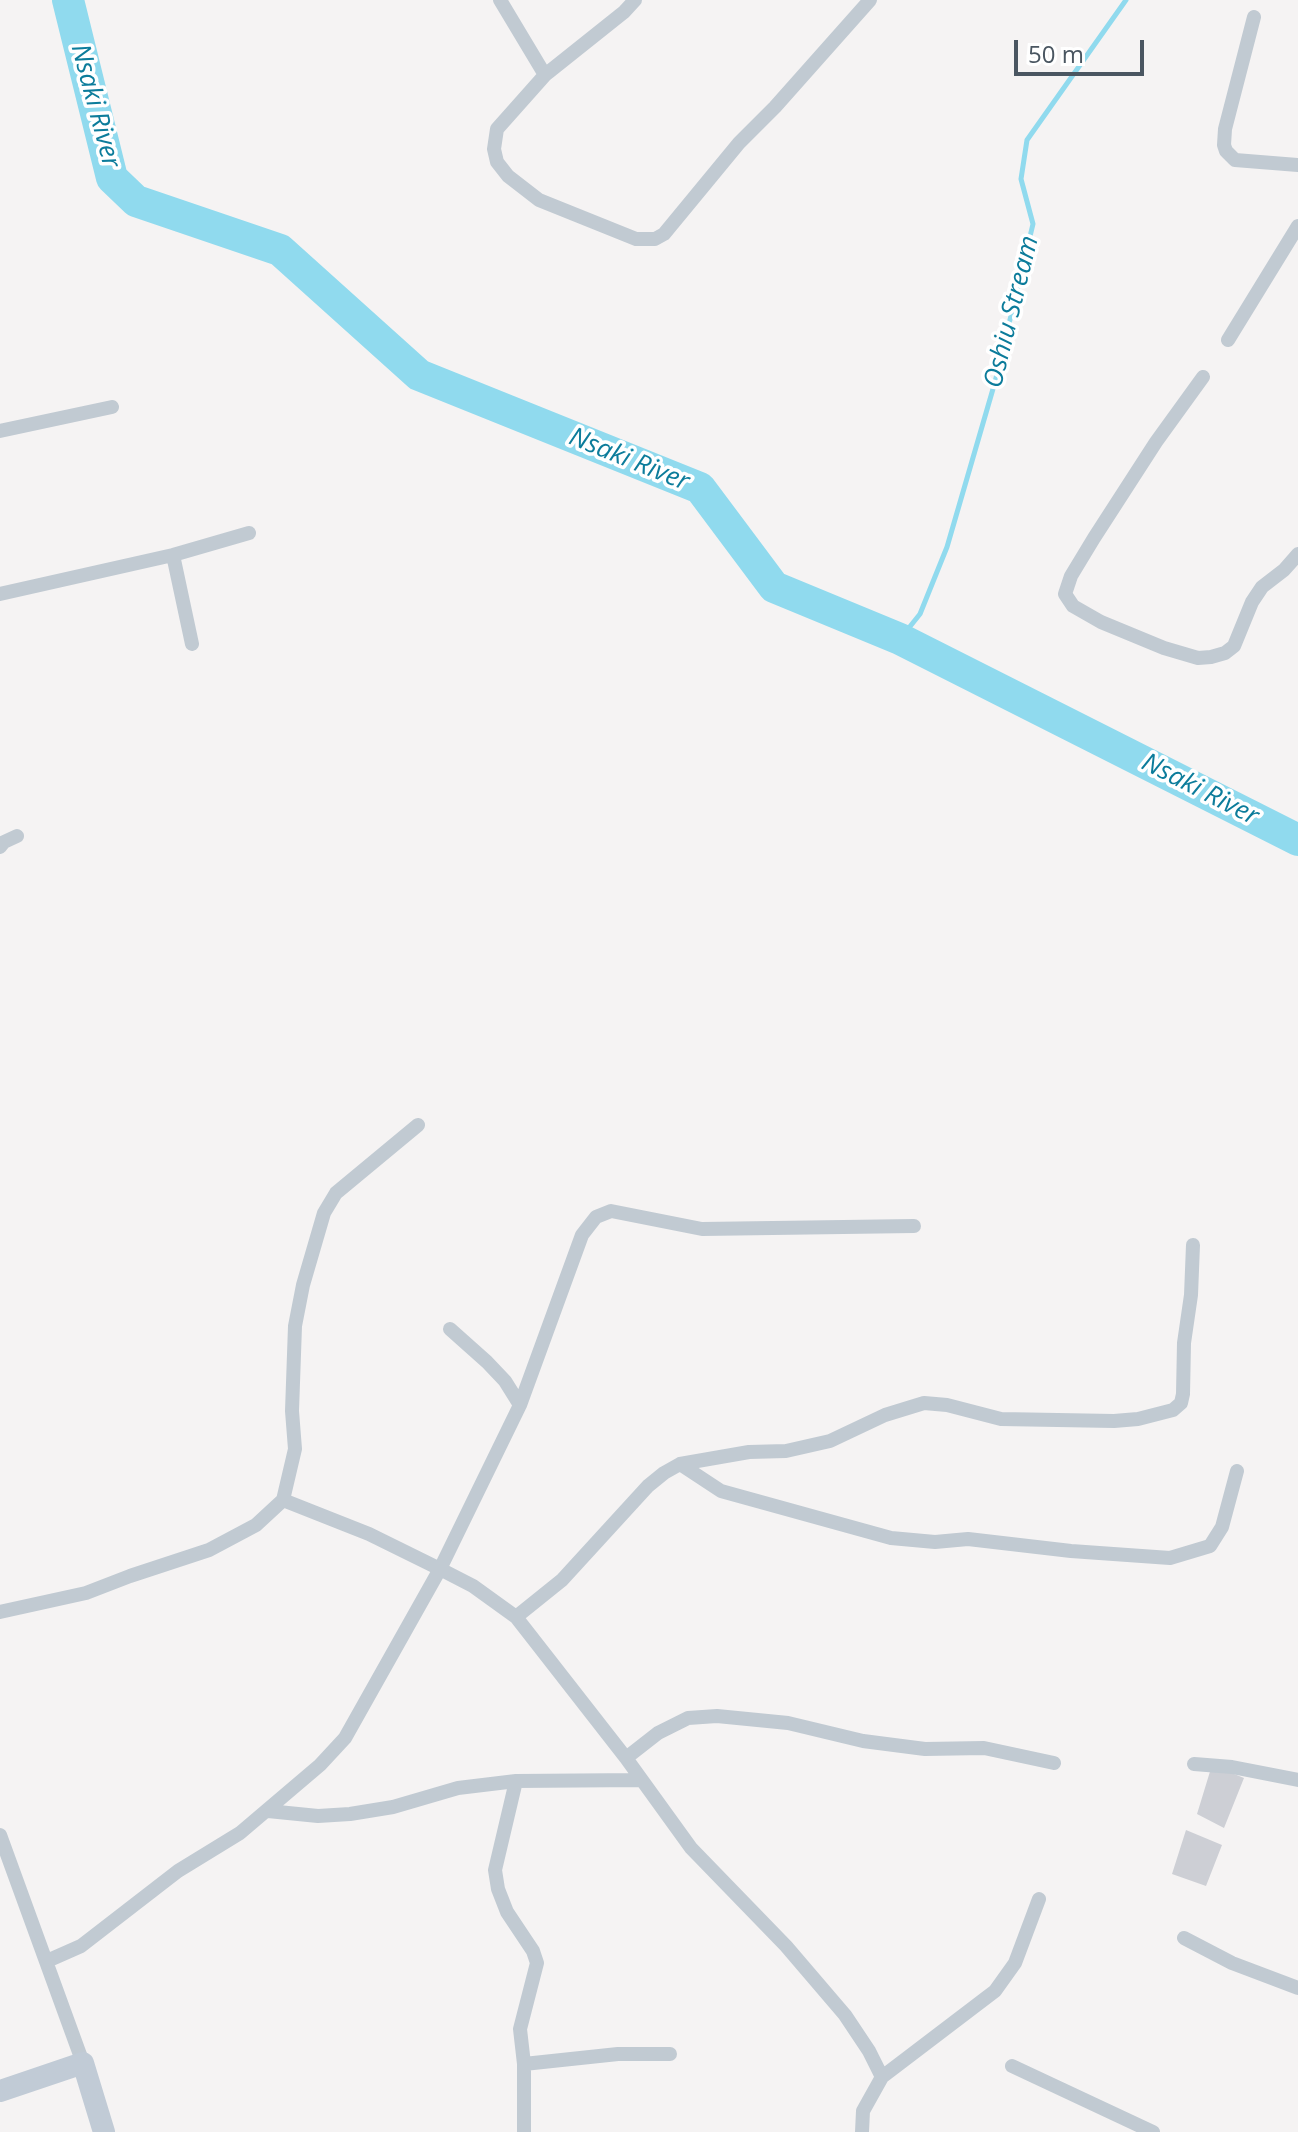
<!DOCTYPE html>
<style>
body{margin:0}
#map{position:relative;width:1298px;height:2132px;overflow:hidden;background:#f5f3f3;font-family:"Open Sans",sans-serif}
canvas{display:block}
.scale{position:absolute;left:1014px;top:40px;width:130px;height:36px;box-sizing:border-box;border:4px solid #4a5661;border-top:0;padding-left:10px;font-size:24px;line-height:28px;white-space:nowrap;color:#4a5661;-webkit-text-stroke:6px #fff;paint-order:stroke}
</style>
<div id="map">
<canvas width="1298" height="2132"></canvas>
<div class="scale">50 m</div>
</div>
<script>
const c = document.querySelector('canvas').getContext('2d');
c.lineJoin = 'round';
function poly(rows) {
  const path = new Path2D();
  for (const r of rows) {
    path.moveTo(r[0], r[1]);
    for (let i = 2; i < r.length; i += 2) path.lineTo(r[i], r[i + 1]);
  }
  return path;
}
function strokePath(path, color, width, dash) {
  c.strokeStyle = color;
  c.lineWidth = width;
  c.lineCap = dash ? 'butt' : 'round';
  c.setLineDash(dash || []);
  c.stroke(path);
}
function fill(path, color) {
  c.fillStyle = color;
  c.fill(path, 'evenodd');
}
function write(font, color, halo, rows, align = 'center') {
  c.font = font + ' "Open Sans",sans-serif';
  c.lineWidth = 7;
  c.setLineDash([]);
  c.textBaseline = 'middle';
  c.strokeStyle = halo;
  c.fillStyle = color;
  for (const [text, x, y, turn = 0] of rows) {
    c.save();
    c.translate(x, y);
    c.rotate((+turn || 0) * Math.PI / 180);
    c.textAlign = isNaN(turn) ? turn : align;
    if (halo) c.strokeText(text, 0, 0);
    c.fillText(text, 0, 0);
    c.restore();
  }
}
strokePath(poly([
 [900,639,920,614,947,547,995,382,1033,224,1021,179,1027,140,1126,0]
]), '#90daee', 5);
strokePath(poly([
 [68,0,112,178,136,201,280,250,419,375,700,488,774,587,900,639,1298,840]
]), '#90daee', 32);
fill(poly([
 [1212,1765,1244,1778,1224,1828,1197,1814],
 [1186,1830,1222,1845,1206,1886,1172,1874]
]), '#cdcfd5');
strokePath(poly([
 [500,0,545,75],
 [635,0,624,12,545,75,497,129,494,149,497,162,508,176,539,200,636,239,655,239,664,234,739,143,775,107,870,0],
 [1254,17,1225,129,1224,145,1226,151,1235,160,1298,165],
 [1228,340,1298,226],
 [1203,377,1156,442,1094,538,1071,576,1065,594,1073,606,1101,622,1164,648,1198,658,1211,657,1225,653,1234,646,1252,602,1262,587,1284,570,1298,554],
 [0,431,112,407],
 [173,555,192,644],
 [0,594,173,555,249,533],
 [0,847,4,842,17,836],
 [450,1329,487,1362,505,1381,520,1405],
 [680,1464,721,1491,891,1538,935,1542,968,1539,1071,1551,1170,1558,1210,1546,1222,1527,1237,1471],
 [283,1500,369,1534,440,1569,473,1586,516,1617,626,1758,691,1848,786,1946,845,2015,869,2051,882,2077],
 [0,1612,86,1593,130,1576,209,1550,256,1525,283,1500,295,1449,292,1411,295,1326,303,1285,324,1213,336,1193,418,1125],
 [516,1617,562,1580,648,1486,664,1473,680,1464,749,1452,786,1451,830,1441,885,1415,924,1403,947,1405,1001,1419,1114,1421,1138,1419,1173,1410,1181,1403,1183,1394,1184,1343,1191,1295,1193,1245],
 [626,1758,658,1733,688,1718,717,1716,788,1723,863,1741,925,1749,984,1748,1054,1763],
 [1194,1764,1232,1767,1298,1780],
 [516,1781,495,1870,498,1889,507,1912,533,1951,537,1963,520,2029,524,2064,524,2132],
 [268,1811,318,1816,350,1814,393,1807,458,1788,516,1781,640,1780],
 [0,1835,83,2063],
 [1184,1938,1232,1963,1298,1988],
 [47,1961,81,1946,178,1871,240,1833,320,1765,345,1738,440,1569,520,1405,582,1235,596,1217,611,1211,702,1229,914,1226],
 [524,2064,618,2054,670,2054],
 [1012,2066,1153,2132],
 [862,2132,863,2111,882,2077,995,1991,1015,1963,1039,1899]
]), '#c1cad2', 14);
strokePath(poly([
 [0,2091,83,2063,104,2132]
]), '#c1cbd6', 22);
write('italic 26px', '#0c7c9b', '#fff', [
 ["Nsaki River",95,106,75],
 ["Oshiu Stream",1012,312,-76],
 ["Nsaki River",629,460,22],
 ["Nsaki River",1200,790,27]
]);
</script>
